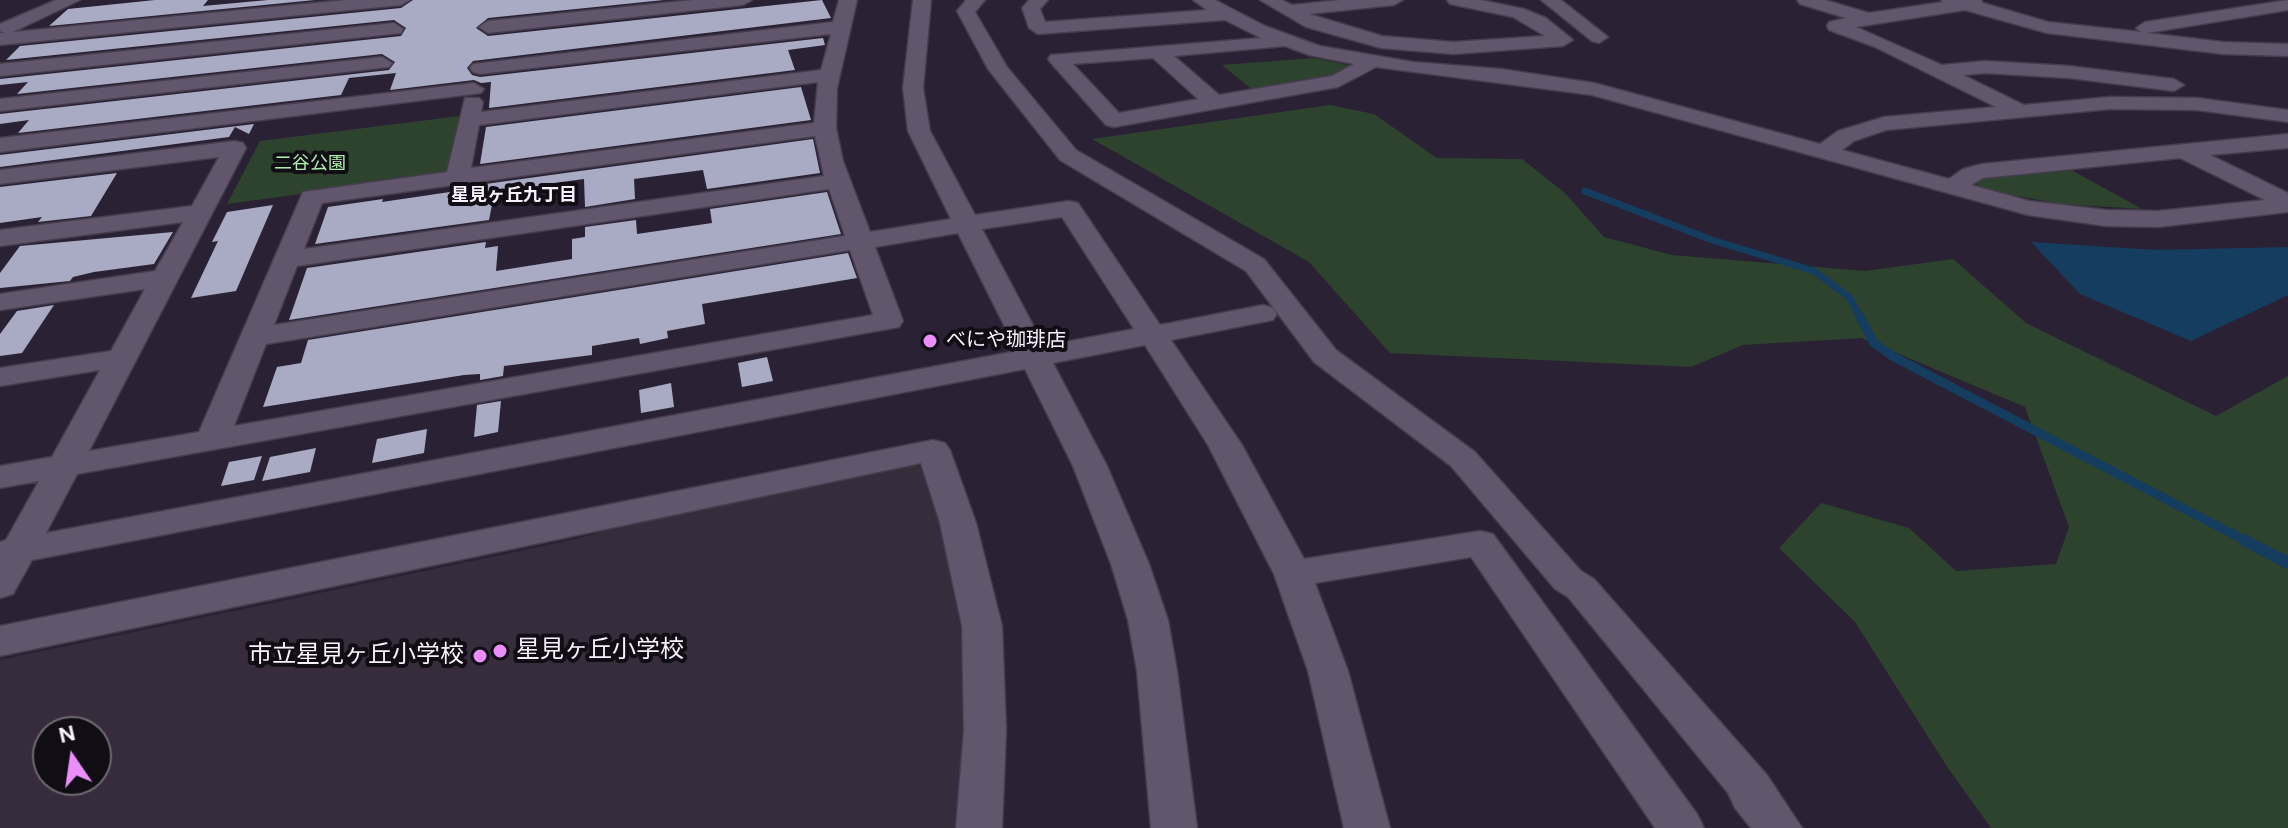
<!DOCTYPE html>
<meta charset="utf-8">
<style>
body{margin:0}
#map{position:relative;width:2288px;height:828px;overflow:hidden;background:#2a2134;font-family:"DM Sans",sans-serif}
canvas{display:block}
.north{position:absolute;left:32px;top:716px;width:80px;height:80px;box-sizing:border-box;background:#110d15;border:2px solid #6d6973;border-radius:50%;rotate:347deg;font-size:22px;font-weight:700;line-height:32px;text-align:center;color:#f8f2ff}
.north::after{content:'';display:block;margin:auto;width:28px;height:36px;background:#eb8dfb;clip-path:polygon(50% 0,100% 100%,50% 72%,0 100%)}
</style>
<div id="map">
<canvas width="2288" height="828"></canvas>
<div class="north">N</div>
</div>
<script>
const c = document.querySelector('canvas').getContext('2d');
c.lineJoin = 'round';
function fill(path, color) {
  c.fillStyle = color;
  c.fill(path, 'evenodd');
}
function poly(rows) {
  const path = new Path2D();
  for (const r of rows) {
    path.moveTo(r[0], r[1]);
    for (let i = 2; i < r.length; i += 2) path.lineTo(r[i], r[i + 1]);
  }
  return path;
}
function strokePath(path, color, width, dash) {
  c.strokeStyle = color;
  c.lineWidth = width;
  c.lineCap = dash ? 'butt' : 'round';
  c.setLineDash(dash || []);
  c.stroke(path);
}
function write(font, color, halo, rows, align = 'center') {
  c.font = font + ' "DM Sans","Noto Sans JP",sans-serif';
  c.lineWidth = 8;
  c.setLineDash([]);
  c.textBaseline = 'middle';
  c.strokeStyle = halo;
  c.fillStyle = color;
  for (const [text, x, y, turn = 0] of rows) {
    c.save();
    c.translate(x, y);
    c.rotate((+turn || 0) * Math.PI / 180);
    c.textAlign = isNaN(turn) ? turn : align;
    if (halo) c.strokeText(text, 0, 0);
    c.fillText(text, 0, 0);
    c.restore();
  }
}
fill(poly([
 [910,463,924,468,938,513,960,624,965,735,956,828,0,828,0,660,549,545,596,534,609,527],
 [48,732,96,732,96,780,48,780]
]), '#372c3b');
fill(poly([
 [1314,58,1348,65,1350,71,1334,79,1255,92,1222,65],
 [1330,105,1374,114,1437,158,1522,159,1565,193,1604,237,1672,255,1865,271,1953,259,2026,323,2216,416,2288,376,2288,828,1991,828,1948,768,1855,622,1779,548,1821,503,1909,528,1956,571,2056,564,2069,527,2025,407,1861,338,1743,345,1691,367,1390,353,1309,262,1092,139],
 [460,116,448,172,442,175,227,204,260,141],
 [2066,167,2142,209,2062,204,1983,190,1975,182,1984,177]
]), '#2d432d');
fill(poly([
 [2031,242,2156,250,2288,247,2288,295,2191,341,2080,294]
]), '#153d60');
strokePath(poly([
 [1585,191,1712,240,1814,271,1849,297,1860,317]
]), '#153d60', 7);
strokePath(poly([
 [1859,315,1874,343,1894,357,2248,542]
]), '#153d60', 9);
strokePath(poly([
 [2244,540,2288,563]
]), '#153d60', 12);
fill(poly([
 [155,0,208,0,203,6,268,0,315,0,49,26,68,9],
 [413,0,664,0,488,18,476,28,488,36,822,0,831,18,473,61,467,68,472,75,480,77,823,38,825,45,788,50,795,70,489,108,491,82,481,83,474,80,390,90,396,73,349,78,341,95,18,133,29,120,0,124,0,114,389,70,395,62,382,54,17,94,28,82,0,85,0,79,401,36,406,28,394,20,6,60,20,46,401,8],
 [801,87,811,120,480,164,486,127],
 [254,124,249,134,235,127,229,137,0,167,0,155],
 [813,139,820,173,707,189,703,170,634,179,635,199,585,207,584,179,539,185,539,189,494,195,489,220,315,244,328,207,383,199,382,202,477,188,478,185],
 [117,173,91,216,38,222,42,217,0,223,0,187],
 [827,192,841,234,289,320,307,268,486,242,485,248,498,246,496,271,572,259,572,239,585,237,585,227,636,220,637,234,712,223,710,209],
 [273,205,236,291,191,298,218,241,212,242,227,212],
 [173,232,154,264,94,272,73,277,70,281,0,288,0,273,20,246],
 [848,253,857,278,702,304,705,324,667,331,668,338,640,344,639,338,592,346,592,355,504,366,503,376,480,380,480,374,464,375,263,407,277,367,301,363,308,340],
 [54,305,22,353,0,356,0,334,17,311],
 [767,357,773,381,742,387,738,363],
 [671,383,674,407,641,413,639,390],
 [501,401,498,432,474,437,477,405],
 [427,429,424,453,372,463,377,439],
 [316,448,310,472,262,481,270,457],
 [262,456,254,480,221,486,229,462]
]), '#a9abc4');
const minor = poly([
 [56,0,80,0,13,32,346,0,410,0,401,5,0,45,0,33,4,33,0,31,0,24,56,0],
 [693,0,752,0,743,5,488,33,479,27,488,21,693,0],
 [839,0,857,0,837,88,836,128,843,161,870,232,951,219,908,131,903,88,913,0,931,0,923,88,930,131,975,215,1069,201,1078,203,1160,325,1263,305,1273,308,1277,314,1273,320,1171,340,1242,445,1304,559,1480,531,1493,534,1697,814,1704,828,1655,828,1471,557,1315,583,1348,671,1390,828,1344,828,1308,671,1274,574,1208,445,1145,345,1053,363,1107,466,1149,564,1168,620,1177,671,1197,828,1151,828,1137,671,1128,620,1111,564,1073,466,1025,369,32,560,13,594,0,598,0,542,6,540,39,481,0,488,0,466,52,457,100,370,0,386,0,368,111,351,145,289,0,310,0,294,155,271,183,222,0,246,0,230,192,206,219,157,0,184,0,170,235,141,243,143,246,148,89,451,199,432,303,192,447,172,465,98,479,98,483,102,481,112,821,70,831,34,480,74,473,72,470,68,473,64,833,22,839,0],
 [818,82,814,123,471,168,479,125,818,82],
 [815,136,824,176,304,249,322,203,815,136],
 [829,189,845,236,274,325,297,266,829,189],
 [1062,217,1134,329,1044,346,982,229,1062,217],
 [958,233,1017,351,46,533,77,474,899,327,903,321,875,247,958,233],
 [850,250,873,315,234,426,266,344,850,250],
 [966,0,985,0,975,12,1007,67,1076,150,1264,259,1336,350,1475,452,1581,571,1594,579,1767,775,1802,828,1751,828,1735,808,1728,793,1568,597,1555,589,1451,466,1314,362,1246,271,1060,160,988,69,957,11,966,0],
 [1029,0,1048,0,1040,9,1045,22,1207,10,1193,0,1215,0,1265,26,1320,46,1413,62,1501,69,1594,83,1820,144,1838,131,1884,117,1996,107,1875,47,1829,30,1827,26,1829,22,1846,18,1800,4,1797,0,1825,0,1869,13,1943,2,1941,0,1981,0,1983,3,2048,22,2141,32,2136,28,2145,22,2288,0,2288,10,2147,33,2223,42,2288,44,2288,56,2223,54,2047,33,1965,10,1856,27,1942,65,1985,61,2069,66,2174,79,2184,85,2174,91,2069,78,1985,73,1963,75,2024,105,2110,97,2197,98,2288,110,2288,122,2197,110,2110,109,1886,130,1854,141,1842,150,1949,179,1963,169,1982,164,2288,134,2288,148,2210,155,2288,193,2288,212,2158,227,2106,226,2028,215,1592,95,1376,67,1338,87,1114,127,1106,125,1051,63,1048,59,1051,55,1261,38,1225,20,1038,34,1029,28,1022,8,1029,0],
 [1285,46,1309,55,1354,64,1332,76,1219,95,1174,56,1285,46],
 [1153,58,1198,99,1119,113,1073,64,1153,58],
 [2180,158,2265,200,2158,211,2106,210,2029,201,1971,185,1983,178,2180,158],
 [1260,0,1282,0,1292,5,1340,0,1403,0,1394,5,1309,14,1382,36,1453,42,1545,36,1513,17,1450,4,1447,0,1481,0,1524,9,1546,18,1573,40,1563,46,1453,54,1381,48,1306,27,1260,0],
 [1541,0,1561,0,1608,37,1599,43,1592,41,1541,0],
 [394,23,403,29,401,33,0,76,0,64,394,23],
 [382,57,392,63,389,67,0,111,0,99,382,57],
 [474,83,484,89,481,93,0,152,0,138,474,83],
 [933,440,945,443,950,450,976,523,1002,626,1006,730,1002,828,956,828,964,730,962,626,940,523,921,463,0,656,0,626,933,440]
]);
strokePath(minor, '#453d4d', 3);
fill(minor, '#61566c');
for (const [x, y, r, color] of [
 [930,341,8,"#eb8dfb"],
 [500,651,8,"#eb8dfb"],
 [480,656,8,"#eb8dfb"]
]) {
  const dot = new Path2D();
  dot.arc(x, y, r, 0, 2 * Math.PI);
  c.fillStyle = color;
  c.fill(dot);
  strokePath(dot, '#110d15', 3);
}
write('18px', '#adedae', '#110d15', [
 ["二谷公園",310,164]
]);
write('bold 18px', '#f8f2ff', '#110d15', [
 ["星見ヶ丘九丁目",514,196]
]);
write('20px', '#f8f2ff', '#110d15', [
 ["べにや珈琲店",946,341]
], 'left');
write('24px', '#f8f2ff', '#110d15', [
 ["星見ヶ丘小学校",516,651],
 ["市立星見ヶ丘小学校",464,656,"right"]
], 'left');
</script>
